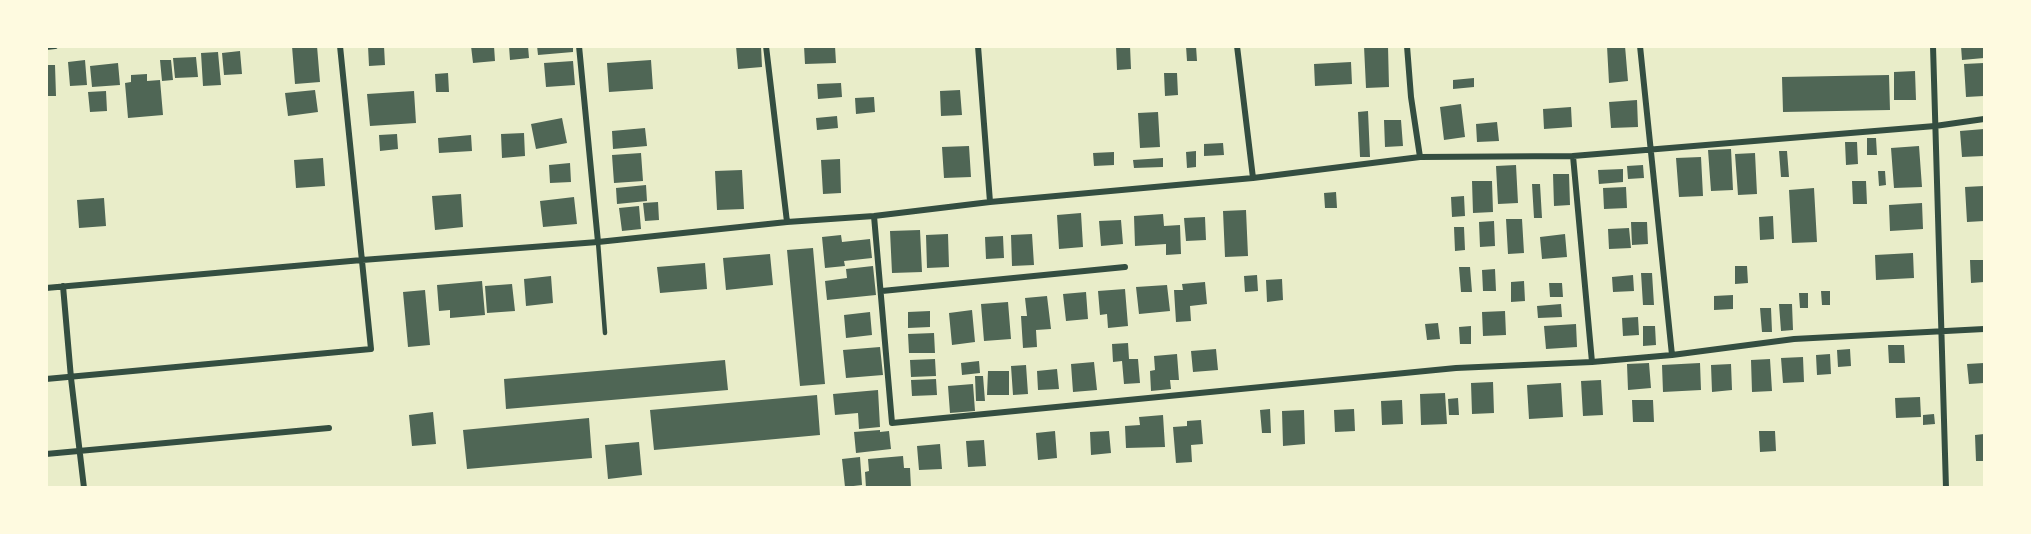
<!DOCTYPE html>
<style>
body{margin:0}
#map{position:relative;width:2031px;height:534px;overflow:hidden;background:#e9edc9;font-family:"Fira Sans Condensed",sans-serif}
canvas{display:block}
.frame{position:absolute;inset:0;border:48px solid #fefae0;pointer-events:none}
</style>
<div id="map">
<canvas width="2031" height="534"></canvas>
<div class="frame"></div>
</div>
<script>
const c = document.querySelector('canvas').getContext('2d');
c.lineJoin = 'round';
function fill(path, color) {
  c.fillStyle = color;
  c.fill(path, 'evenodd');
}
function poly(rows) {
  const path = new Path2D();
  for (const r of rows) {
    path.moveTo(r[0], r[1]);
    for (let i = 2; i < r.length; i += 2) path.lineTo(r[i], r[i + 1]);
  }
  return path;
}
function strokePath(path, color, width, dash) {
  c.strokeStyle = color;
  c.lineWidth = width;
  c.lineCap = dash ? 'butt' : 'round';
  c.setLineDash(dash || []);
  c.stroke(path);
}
fill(poly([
 [292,46,317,46,320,82,295,84],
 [368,46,384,46,385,65,369,66],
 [471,46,494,46,495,61,473,63],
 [509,46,528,46,529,58,510,60],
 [537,46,573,46,573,52,538,55],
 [736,46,761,46,762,67,738,69],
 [804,46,835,46,836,63,805,64],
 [1116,46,1130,46,1131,69,1117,70],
 [1186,46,1196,46,1197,61,1187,61],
 [1364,46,1388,46,1389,87,1366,88],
 [1607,46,1625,46,1628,81,1609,83],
 [1961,46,1984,46,1984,58,1962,60],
 [240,51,242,74,224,75,222,53],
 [218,52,221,85,203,86,201,53],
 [196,57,198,77,175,78,173,58],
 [85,60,87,85,70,86,68,62],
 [160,60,171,60,173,80,162,81],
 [651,60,653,89,609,92,607,63],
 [573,61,575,85,546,87,544,63],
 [1351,62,1352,84,1315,86,1314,64],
 [118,63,120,85,92,87,90,66],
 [1984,63,1984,96,1966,97,1964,64],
 [46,65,55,65,56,96,46,96],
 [1915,71,1916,100,1894,100,1894,72],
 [448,73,449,92,436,92,435,74],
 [1164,73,1177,73,1178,95,1165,96],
 [147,74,147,81,160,80,163,115,128,118,125,83,131,82,131,75],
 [1889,75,1890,110,1783,112,1782,77],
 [1474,78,1474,87,1453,89,1453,80],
 [841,83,842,97,818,99,817,84],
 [315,90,318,112,288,116,285,93],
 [960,90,962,115,941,116,940,91],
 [106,91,107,111,90,112,88,92],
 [414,91,416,123,370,126,367,94],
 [874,97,875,112,856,114,855,98],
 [1637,100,1638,127,1611,128,1609,102],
 [1461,104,1465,137,1444,140,1440,107],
 [1571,107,1572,127,1544,129,1543,109],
 [1368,111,1370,157,1360,157,1358,112],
 [1158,112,1160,147,1140,148,1138,113],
 [837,116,838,128,817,130,816,118],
 [562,118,567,143,536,149,531,124],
 [1384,120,1401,120,1403,146,1385,147],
 [1497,122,1499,141,1477,142,1476,124],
 [645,128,647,146,613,149,612,131],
 [1984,129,1984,156,1962,157,1960,131],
 [524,133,525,156,502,158,501,134],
 [397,134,398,149,380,151,379,135],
 [471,135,472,151,439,153,438,138],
 [1867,138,1876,138,1877,155,1867,155],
 [1845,142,1857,142,1858,164,1846,165],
 [1223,143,1224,155,1204,156,1204,144],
 [969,146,971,177,944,178,942,147],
 [1919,146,1922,187,1894,188,1891,148],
 [1731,149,1733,190,1711,191,1708,150],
 [1196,151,1196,167,1187,168,1186,152],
 [1779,151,1787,151,1789,177,1781,177],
 [1114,152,1114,165,1094,166,1093,153],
 [641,153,643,181,614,183,612,155],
 [1755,153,1757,194,1738,195,1735,154],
 [1701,157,1703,196,1679,197,1676,158],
 [323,158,325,186,296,188,294,160],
 [1163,158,1163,167,1134,168,1133,160],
 [840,159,841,193,823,194,821,160],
 [570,163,571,182,550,183,549,165],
 [1516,165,1518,203,1498,204,1496,166],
 [1643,165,1644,178,1628,179,1627,166],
 [1623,169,1623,182,1599,184,1598,170],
 [742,170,744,209,717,210,715,171],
 [1878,171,1885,171,1886,185,1879,186],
 [1553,174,1569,174,1570,205,1554,206],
 [1472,181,1492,181,1493,212,1473,213],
 [1852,181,1866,181,1867,204,1853,204],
 [1532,184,1540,184,1542,218,1534,218],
 [646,185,647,201,617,204,616,188],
 [1984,186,1984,221,1967,222,1965,187],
 [1626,187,1627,208,1604,209,1603,188],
 [1814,188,1817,242,1792,243,1789,190],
 [1336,192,1337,208,1325,208,1324,193],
 [461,194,463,227,435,230,432,196],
 [1464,196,1465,216,1452,217,1451,197],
 [574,197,577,224,543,227,540,201],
 [104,198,106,226,79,228,77,200],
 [658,202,659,220,645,221,643,203],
 [1922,203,1923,229,1890,231,1889,205],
 [639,206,641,229,622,231,619,208],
 [1246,210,1248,256,1225,257,1223,211],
 [1081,213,1083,247,1059,249,1057,215],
 [1163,214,1164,226,1180,225,1181,254,1166,255,1166,244,1135,246,1134,216],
 [1773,216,1774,239,1760,240,1759,217],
 [1205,217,1206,240,1186,241,1184,218],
 [1506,219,1522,219,1524,253,1508,254],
 [1121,220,1123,244,1101,246,1099,221],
 [1494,221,1495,246,1480,247,1479,222],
 [1631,222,1647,222,1648,244,1632,245],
 [1454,227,1464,227,1465,250,1455,251],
 [1629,228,1631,248,1609,249,1608,229],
 [920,230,922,272,892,273,890,231],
 [948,234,949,267,927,268,926,235],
 [1032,234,1034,265,1012,266,1011,235],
 [1565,234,1567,257,1542,259,1540,237],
 [841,235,842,242,870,239,872,258,844,261,845,266,825,268,822,237],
 [1003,236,1004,258,986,259,985,237],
 [813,248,825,384,800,386,787,250],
 [1913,253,1914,278,1876,280,1875,255],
 [770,254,773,285,726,290,723,258],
 [1970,260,1984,260,1984,282,1971,283],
 [705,263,707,289,660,293,657,267],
 [873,266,876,295,827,300,825,281,847,278,846,269],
 [1735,266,1747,266,1748,283,1735,284],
 [1459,267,1470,267,1472,292,1461,292],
 [1495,269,1496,291,1483,291,1482,270],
 [1641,273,1652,273,1654,305,1643,305],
 [1257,275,1258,291,1245,292,1244,276],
 [1633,275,1634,291,1613,292,1612,277],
 [551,276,553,303,526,306,524,279],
 [1282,279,1283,300,1267,302,1266,280],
 [482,281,485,315,450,318,450,310,439,311,437,285],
 [1524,281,1525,301,1511,302,1511,282],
 [1205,282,1207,304,1190,306,1191,321,1176,322,1174,290,1183,290,1182,284],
 [1549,283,1562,283,1563,297,1550,297],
 [512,284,515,311,487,313,485,286],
 [1167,285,1170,311,1139,314,1136,287],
 [1125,289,1128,326,1108,328,1107,314,1100,315,1098,291],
 [425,290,430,345,408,347,403,292],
 [1821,291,1830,291,1830,305,1822,305],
 [1086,292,1088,319,1066,321,1063,294],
 [1799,293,1808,293,1808,308,1800,308],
 [1733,295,1733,309,1714,310,1714,296],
 [1047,296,1051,329,1036,330,1037,347,1023,348,1021,316,1027,316,1025,298],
 [1008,302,1011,339,984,341,981,304],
 [1561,304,1562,317,1538,318,1537,306],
 [1779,304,1792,304,1793,330,1781,331],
 [1760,308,1771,308,1772,332,1762,332],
 [972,310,975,342,952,345,949,313],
 [930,311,930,327,908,328,908,312],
 [1505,311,1506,335,1483,336,1482,312],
 [870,312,872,335,846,338,844,315],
 [1638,317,1639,335,1623,336,1622,318],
 [1438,323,1440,339,1427,340,1425,324],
 [1576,324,1577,347,1546,349,1544,326],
 [1471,326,1471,344,1460,344,1459,327],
 [1643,326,1655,326,1656,345,1643,346],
 [934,333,935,353,909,353,908,334],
 [1128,343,1129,359,1138,359,1140,383,1124,384,1122,361,1113,362,1112,344],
 [1888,345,1904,345,1905,363,1889,363],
 [880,347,883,375,846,378,843,350],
 [1216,349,1218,370,1193,372,1191,351],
 [1850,349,1851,366,1838,367,1837,350],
 [1177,354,1179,380,1170,380,1171,389,1151,391,1150,371,1155,370,1154,356],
 [1830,354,1831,374,1817,375,1816,355],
 [1803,357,1804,382,1783,383,1781,358],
 [935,359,936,376,911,377,910,360],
 [1770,359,1772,391,1752,392,1751,360],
 [725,360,728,390,506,409,504,379],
 [979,361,980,373,962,375,961,363],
 [1094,362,1097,390,1073,392,1071,364],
 [1649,363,1651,388,1628,390,1627,364],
 [1700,363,1701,390,1663,392,1662,365],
 [1984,363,1984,383,1969,384,1967,364],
 [1731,364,1732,390,1712,392,1711,365],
 [1026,365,1028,394,1013,395,1011,366],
 [1057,369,1059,389,1038,390,1037,371],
 [988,371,1009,371,1009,395,987,395],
 [975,376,983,376,985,401,976,401],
 [936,379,937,395,912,396,911,380],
 [1601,380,1603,415,1583,416,1581,381],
 [1493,382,1494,413,1472,414,1471,383],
 [1561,383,1563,417,1529,419,1527,385],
 [973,384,975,411,950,413,948,386],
 [878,390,880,427,859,429,858,413,835,415,833,394],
 [1445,393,1447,424,1421,425,1420,394],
 [817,395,820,435,654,450,650,410],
 [1920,397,1921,417,1896,418,1895,398],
 [1458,398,1459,415,1449,415,1448,399],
 [1402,400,1403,424,1382,425,1381,401],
 [1632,400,1653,400,1654,422,1633,422],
 [1270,409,1271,433,1262,433,1260,410],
 [1354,409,1355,431,1335,432,1334,410],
 [1304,410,1305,444,1283,446,1282,411],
 [433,412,436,444,412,446,409,415],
 [1934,414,1935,424,1923,425,1923,415],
 [1163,415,1165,447,1126,448,1125,426,1140,425,1139,417],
 [589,418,592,458,467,469,463,430],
 [1201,420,1203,444,1191,445,1192,462,1176,463,1173,427,1187,426,1187,421],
 [880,430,880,432,889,431,891,449,856,453,854,432],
 [1055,431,1057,458,1038,460,1036,433],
 [1109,431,1111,453,1091,455,1090,432],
 [1759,431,1775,431,1776,451,1760,452],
 [1984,434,1984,461,1976,461,1975,435],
 [984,440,986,466,968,467,966,441],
 [639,442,642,475,608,479,605,445],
 [940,444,942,469,919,470,917,446],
 [903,456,904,468,910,468,911,488,866,488,865,472,869,471,868,459],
 [860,457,862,485,845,487,842,459]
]), '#4f6655');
strokePath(poly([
 [598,242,605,333]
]), '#344e41', 4.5);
strokePath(poly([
 [579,46,598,242],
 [766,46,787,222],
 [978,46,990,202],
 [1237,46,1253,178],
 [1407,46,1411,97,1420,157],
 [1640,46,1672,355],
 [1933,46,1946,488],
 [46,47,55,46],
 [1573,156,1592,362],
 [874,216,892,423,1456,368,1592,362,1672,355,1794,339,1984,329],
 [63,286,71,378,84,488],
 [46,288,362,260,598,242,787,222,874,216,990,202,1253,178,1420,157,1573,156,1935,126,1984,119],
 [882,291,1125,267],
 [46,379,371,349,340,46],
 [46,454,329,428]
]), '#344e41', 6);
</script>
